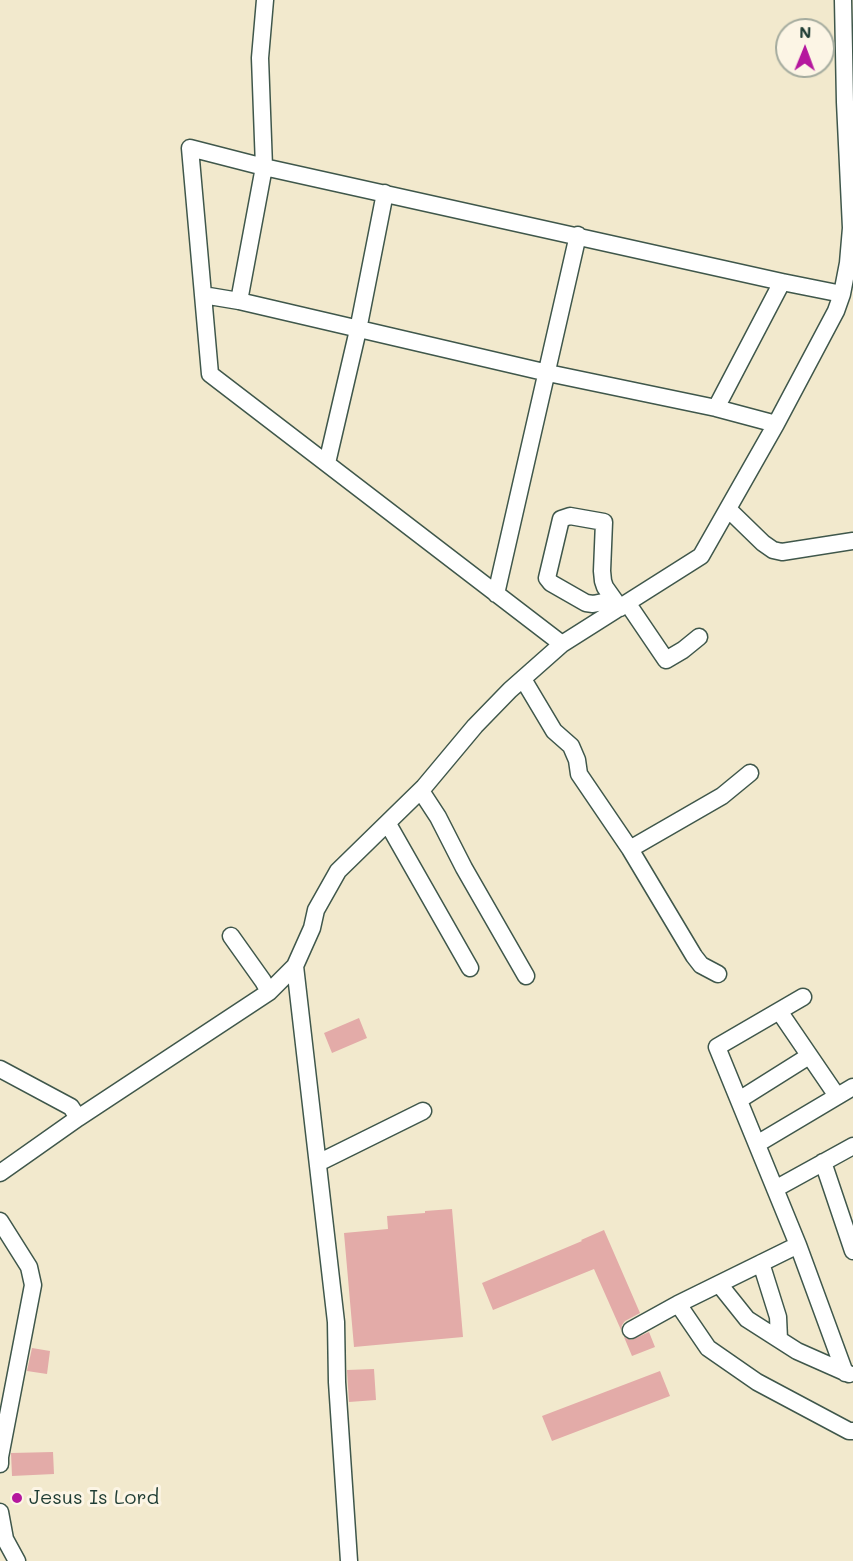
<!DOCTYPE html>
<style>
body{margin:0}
#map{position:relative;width:853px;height:1561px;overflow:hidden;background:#f2e9cd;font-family:Mali,sans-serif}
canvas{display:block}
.north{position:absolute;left:775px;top:18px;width:60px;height:60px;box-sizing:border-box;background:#fcf5e5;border:2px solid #a4ab9e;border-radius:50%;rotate:1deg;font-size:16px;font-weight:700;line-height:24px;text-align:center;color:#1f3d34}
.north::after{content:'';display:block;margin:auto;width:21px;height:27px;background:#b5179e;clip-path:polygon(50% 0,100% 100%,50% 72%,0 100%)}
</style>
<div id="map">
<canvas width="853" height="1561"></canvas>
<div class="north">N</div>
</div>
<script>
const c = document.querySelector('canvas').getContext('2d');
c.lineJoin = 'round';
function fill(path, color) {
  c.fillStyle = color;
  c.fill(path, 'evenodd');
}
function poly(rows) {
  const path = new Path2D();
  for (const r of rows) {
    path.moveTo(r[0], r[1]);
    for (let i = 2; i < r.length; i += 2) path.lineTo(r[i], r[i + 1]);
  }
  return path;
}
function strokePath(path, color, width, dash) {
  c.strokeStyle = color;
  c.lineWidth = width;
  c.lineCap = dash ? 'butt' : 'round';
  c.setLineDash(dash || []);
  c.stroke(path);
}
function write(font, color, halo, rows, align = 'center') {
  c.font = font + ' Mali,sans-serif';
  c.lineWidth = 6;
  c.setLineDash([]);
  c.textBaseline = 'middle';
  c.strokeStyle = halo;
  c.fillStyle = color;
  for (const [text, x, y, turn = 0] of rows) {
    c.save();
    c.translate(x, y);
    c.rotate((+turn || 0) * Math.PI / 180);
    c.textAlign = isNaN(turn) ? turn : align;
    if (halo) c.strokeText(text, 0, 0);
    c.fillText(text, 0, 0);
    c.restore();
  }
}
fill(poly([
 [359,1018,367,1038,332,1053,324,1033],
 [452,1209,463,1337,354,1347,344,1233,388,1229,387,1216,425,1213,425,1211],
 [604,1230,640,1313,625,1321,622,1325,621,1330,594,1269,493,1310,482,1283,582,1241,581,1240],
 [649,1332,655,1347,632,1356,624,1337,631,1340],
 [32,1348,50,1351,47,1374,27,1371],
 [374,1369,376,1400,349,1402,347,1370],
 [660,1371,670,1396,552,1441,542,1416],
 [53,1452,54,1474,12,1476,11,1453]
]), '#e3aba8');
const minor = poly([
 [265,0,260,58,264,167,239,301,548,373,716,408,776,424],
 [203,295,239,301],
 [716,408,782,282],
 [327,463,358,330,385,193],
 [728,509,763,543,773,550,782,552,853,541],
 [496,594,578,235],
 [613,600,593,604,586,603,551,583,547,578,561,519,570,516,604,522,602,571,603,581,605,587,620,608],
 [628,604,666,660,683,650,699,637],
 [562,644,210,374,190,148,264,167,782,282,842,294],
 [523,679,554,731,571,746,577,760,579,774,630,849,694,956,701,965,718,974],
 [421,791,438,817,464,868,526,976],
 [388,824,470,968],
 [630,849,722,796,750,773],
 [231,936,263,981,269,992],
 [295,966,336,1322,337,1382,349,1561],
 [803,997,717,1047,798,1245,845,1373],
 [779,1011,837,1096],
 [0,1069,71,1107,78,1118],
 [739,1100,809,1056],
 [757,1144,853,1087],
 [823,1162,853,1251],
 [318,1163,423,1111],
 [0,1173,78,1118,269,992,295,966,312,928,316,910,338,871,424,787,475,726,510,690,562,644,701,556,776,424,836,311,842,294,848,263,851,228,845,102,843,0],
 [775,1189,853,1146],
 [0,1221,29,1267,33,1285,0,1457,0,1464],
 [761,1263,778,1317,779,1339],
 [719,1284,747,1319,797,1351,849,1374],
 [678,1304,708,1348,757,1382,849,1431,853,1431],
 [631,1330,678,1304,798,1245],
 [0,1512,5,1539,17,1561]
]);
strokePath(minor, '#3f574b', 19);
strokePath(minor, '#fff', 16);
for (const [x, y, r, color] of [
 [17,1498,6,"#b5179e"]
]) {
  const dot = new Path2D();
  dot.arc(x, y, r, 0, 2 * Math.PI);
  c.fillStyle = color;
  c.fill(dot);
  strokePath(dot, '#fcf5e5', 2);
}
write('20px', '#1f3d34', '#fcf5e5', [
 ["Jesus Is Lord",29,1498]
], 'left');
</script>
